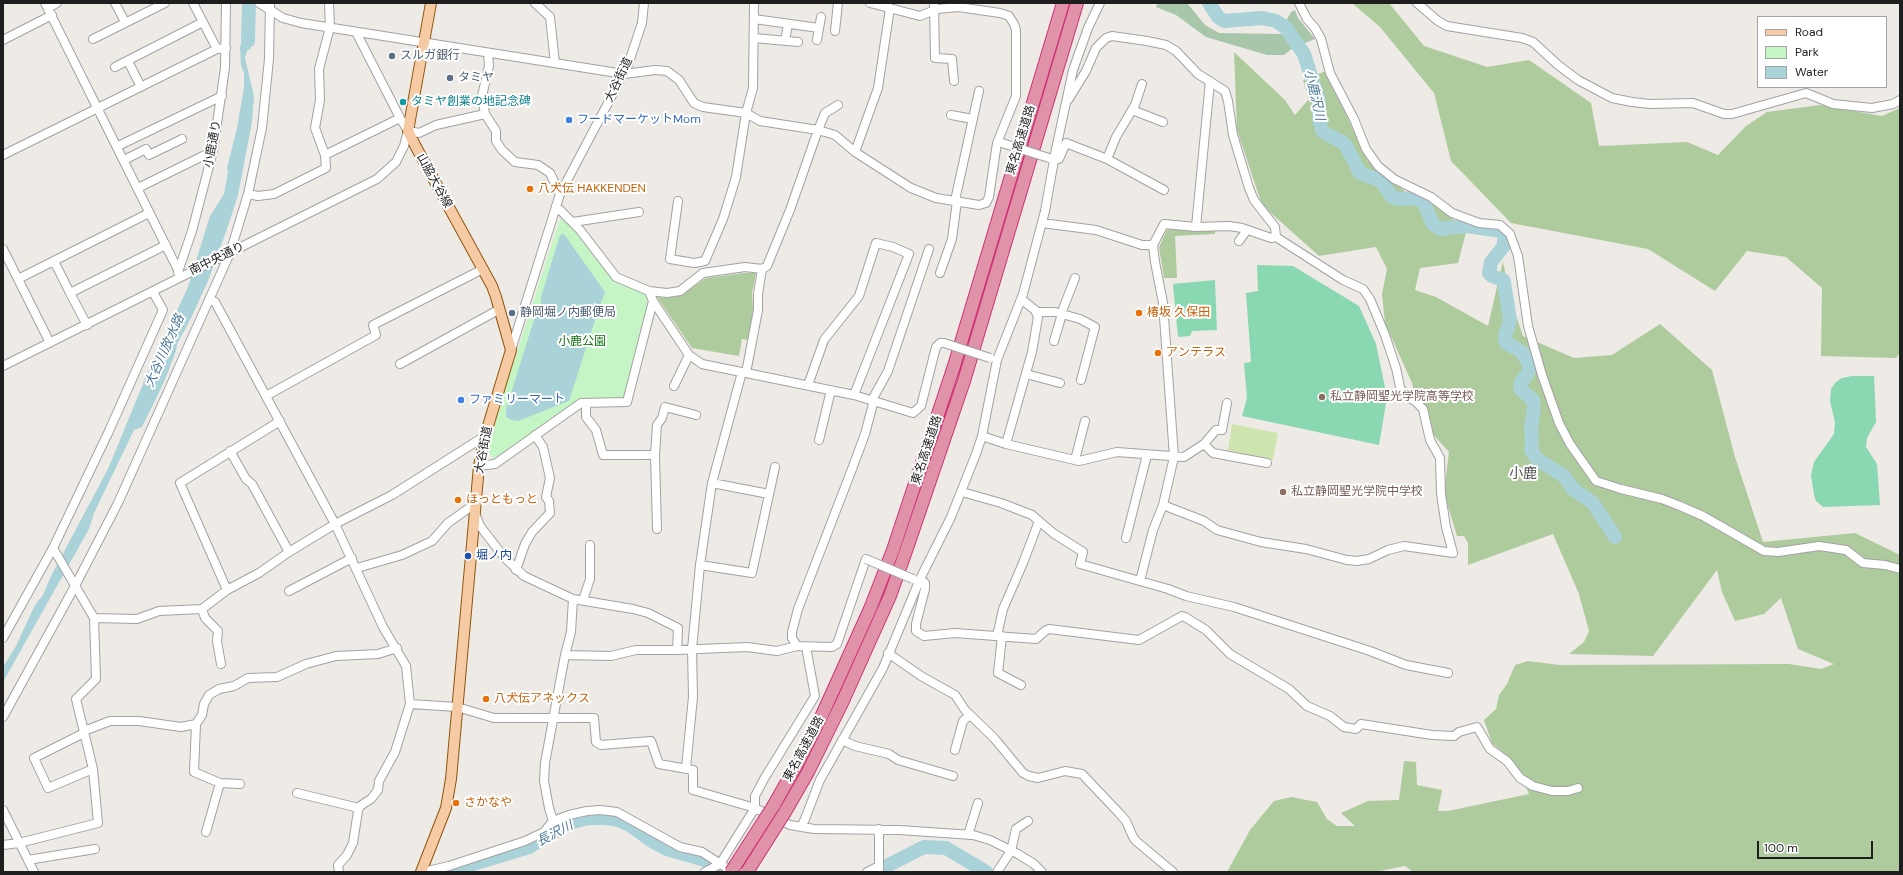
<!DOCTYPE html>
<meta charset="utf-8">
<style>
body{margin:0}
#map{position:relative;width:1903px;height:875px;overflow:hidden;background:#eeeae5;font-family:"DM Sans",sans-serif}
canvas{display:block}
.frame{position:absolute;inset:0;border:4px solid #1e1e1e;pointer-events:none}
.legend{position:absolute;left:1757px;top:16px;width:130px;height:72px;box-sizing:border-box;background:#fff;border:1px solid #a5a5a5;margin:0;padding:5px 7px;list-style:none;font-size:12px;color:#1e1e1e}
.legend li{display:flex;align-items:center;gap:8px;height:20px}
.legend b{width:20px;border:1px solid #a5a5a5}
.scale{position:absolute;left:1757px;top:841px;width:116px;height:18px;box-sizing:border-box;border:2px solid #1e1e1e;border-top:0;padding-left:5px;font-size:12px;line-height:14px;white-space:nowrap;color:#1e1e1e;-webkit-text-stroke:3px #fff;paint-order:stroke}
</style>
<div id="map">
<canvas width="1903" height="875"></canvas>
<div class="frame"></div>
<ul class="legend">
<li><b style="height:5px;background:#f5caa4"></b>Road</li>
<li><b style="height:11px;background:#c6f5c5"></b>Park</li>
<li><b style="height:11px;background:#a9d2d9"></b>Water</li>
</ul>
<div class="scale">100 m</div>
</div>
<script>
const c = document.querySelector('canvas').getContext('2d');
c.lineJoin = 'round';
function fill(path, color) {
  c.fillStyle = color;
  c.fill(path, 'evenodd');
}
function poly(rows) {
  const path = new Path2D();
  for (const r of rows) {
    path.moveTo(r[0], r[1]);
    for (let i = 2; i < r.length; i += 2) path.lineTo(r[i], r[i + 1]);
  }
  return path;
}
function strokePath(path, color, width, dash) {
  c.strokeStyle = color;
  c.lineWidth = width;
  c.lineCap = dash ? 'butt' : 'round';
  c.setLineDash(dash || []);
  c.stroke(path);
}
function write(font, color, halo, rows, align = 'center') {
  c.font = font + ' "DM Sans","Noto Sans JP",sans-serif';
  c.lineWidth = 4;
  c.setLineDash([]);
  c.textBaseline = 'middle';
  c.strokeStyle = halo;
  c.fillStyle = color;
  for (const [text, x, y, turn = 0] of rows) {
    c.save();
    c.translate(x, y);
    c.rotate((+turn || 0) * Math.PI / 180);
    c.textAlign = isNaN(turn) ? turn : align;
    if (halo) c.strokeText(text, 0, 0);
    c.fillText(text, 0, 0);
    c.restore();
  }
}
fill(poly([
 [1232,424,1278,433,1273,460,1228,450]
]), '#cee5af');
fill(poly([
 [1352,3,1389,3,1424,46,1487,67,1529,60,1591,103,1599,146,1687,142,1718,155,1746,126,1767,112,1820,105,1882,116,1900,108,1900,353,1896,358,1821,356,1822,288,1786,257,1747,251,1715,291,1648,249,1511,223,1451,161,1434,93,1380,27],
 [1234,52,1285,100,1295,115,1309,99,1303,80,1326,71,1367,160,1407,193,1431,202,1446,213,1466,232,1458,263,1420,268,1415,290,1436,297,1488,326,1503,261,1509,295,1523,336,1574,358,1612,355,1660,324,1712,370,1735,457,1763,542,1855,533,1900,555,1900,872,1413,872,1405,866,1375,872,1227,872,1250,830,1274,801,1291,797,1317,802,1327,819,1337,826,1355,826,1341,813,1368,801,1399,800,1404,761,1416,762,1417,785,1442,790,1438,811,1448,811,1529,794,1514,762,1492,743,1484,720,1496,709,1499,695,1507,684,1515,665,1528,661,1559,665,1789,664,1821,669,1834,664,1798,649,1781,598,1764,614,1735,621,1722,592,1717,570,1653,656,1569,654,1584,642,1589,631,1579,594,1553,534,1468,565,1468,543,1464,536,1457,536,1444,493,1449,452,1423,423,1412,383,1385,323,1382,294,1387,269,1376,247,1319,256,1262,205,1237,130],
 [1172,228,1198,231,1215,230,1215,234,1175,236,1177,278,1164,278,1159,247,1167,230],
 [744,273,756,273,752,293,753,310,748,340,742,339,739,356,692,348,657,297,668,298,682,295,706,278]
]), '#aecb9d');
fill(poly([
 [1158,3,1187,3,1205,25,1219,33,1282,34,1293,48,1284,55,1267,55,1206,37,1176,15,1156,7],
 [1295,10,1298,18,1315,39,1300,45,1285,23,1291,12]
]), '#a8c6aa');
fill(poly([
 [560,219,565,220,573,227,594,253,609,276,622,284,642,291,650,297,628,399,612,401,576,400,574,405,495,459,488,453,491,440,506,385]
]), '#c6f5c5');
fill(poly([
 [1257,265,1293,266,1359,306,1376,344,1387,397,1379,445,1242,416,1247,398,1244,363,1251,362,1246,293,1258,291],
 [1215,280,1217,330,1192,331,1190,336,1178,337,1173,284],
 [1852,376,1874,376,1876,422,1867,438,1866,447,1877,464,1880,505,1823,507,1816,501,1814,495,1811,475,1814,462,1834,434,1835,422,1830,401,1831,389,1836,382,1842,378]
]), '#89d8b2');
fill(poly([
 [249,20,252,37,250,49,247,51,245,58,254,96,252,122,238,195,228,226,208,281,191,318,177,344,176,351,164,382,142,427,134,430,94,513,89,529,3,682,3,667,16,646,35,605,43,595,51,576,108,469,145,379,188,287,210,216,224,194,228,172,227,168,237,128,244,88,244,73,241,65,240,46,247,33],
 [564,234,605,292,597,314,585,310,581,304,575,306,574,312,579,316,584,315,584,313,596,317,569,401,518,421,512,420,506,417,506,409,538,307,541,304,541,297,560,235]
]), '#a9d2d9');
strokePath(poly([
 [1209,3,1218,17,1224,21,1262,18,1276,21,1286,28,1304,54,1319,101,1319,118,1322,131,1326,134,1341,141,1346,146,1360,173,1381,181,1392,197,1399,199,1413,198,1423,201,1433,224,1441,229,1466,226,1502,231,1505,237,1503,247,1491,262,1489,273,1492,276,1503,280,1504,282,1510,320,1505,337,1506,343,1522,352,1530,366,1528,373,1521,382,1520,389,1533,400,1534,408,1531,428,1532,444,1531,450,1537,459,1565,477,1573,489,1593,503,1615,537],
 [248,41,249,3],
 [447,872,529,847,569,823,588,818,602,818,615,819,630,825,652,841,667,849,705,860,725,872],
 [875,872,924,847,946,848,986,872]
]), '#a9d2d9', 14);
const minor = poly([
 [45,3,178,270],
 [115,3,125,22],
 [193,3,217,49],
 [259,3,283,18,301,23,624,74,655,70,667,71,679,80,694,103,703,107,746,113,760,121,818,130,835,135,855,152,911,188,936,198,979,205,986,203,989,197,997,143,1016,96,1016,30,1014,24,1009,16,1000,13,958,7,937,9,920,16,870,3],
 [535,3,550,17,555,63],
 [934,3,935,58,952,59,954,81],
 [1299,3,1307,19,1315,28,1321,39,1330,73,1354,119,1366,149,1378,166,1394,179,1431,197,1452,213,1479,223,1500,225,1510,234,1518,256,1528,326,1542,375,1559,423,1570,444,1596,481,1621,489,1662,499,1680,506,1703,516,1764,551,1778,552,1819,546,1846,550,1863,563,1885,565,1900,569],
 [1417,3,1438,21,1447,26,1522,38,1533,42,1558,65,1578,80,1612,98,1632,102,1650,104,1693,103,1724,114,1732,114,1806,93,1833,104,1872,108,1893,104,1900,100],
 [48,8,57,3],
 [754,19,819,28],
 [835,31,838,3],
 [356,32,400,118,408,131,419,133,436,125,485,114,496,131,496,141,502,150,515,162,538,165,550,173,560,194],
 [754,38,798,42],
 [93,39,165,3],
 [3,40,52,15],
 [817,40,821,17],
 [785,41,788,24],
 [128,61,141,87],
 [115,67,203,22],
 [1068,100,1086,71,1096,48,1106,38,1112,36,1147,41,1166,45,1176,51,1198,74,1225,91,1228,101,1233,135,1249,188,1254,200,1275,227,1276,237],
 [1132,110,1163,122],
 [485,114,482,96,489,66,488,53],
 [951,115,973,119],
 [118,146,222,96],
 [855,152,878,88,890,8],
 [3,155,217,49,226,48],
 [325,155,400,118],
 [1054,158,1059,159,1066,143,1107,159,1164,190],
 [1107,159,1116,137,1135,105,1142,84],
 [124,160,146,149,149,155,182,139],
 [138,188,213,151],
 [248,194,258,196,274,194,326,168,325,155,315,128,320,100,319,69,330,27,329,3],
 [678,201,670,259,694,263,705,261,723,219,736,177,746,113,753,88,754,3],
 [556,206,580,230,616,277,649,291,667,293,680,291,703,273,745,267,762,269,758,294,758,310,746,373],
 [573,222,639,212],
 [1042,223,1096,230,1142,245,1153,245,1164,224,1196,227,1229,226,1242,228,1271,238,1276,237,1343,280,1363,289,1370,299,1385,335,1396,368,1400,387,1404,395,1415,401,1423,409,1430,440,1440,458,1441,494,1446,527,1453,553,1404,546,1388,550,1369,559,1357,561,1347,560,1306,549,1261,542,1217,530,1204,521,1163,505],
 [1196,227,1210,81],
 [1239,241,1247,230],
 [3,249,50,343],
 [54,261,70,293],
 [762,269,767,266,790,210,818,130,825,113,838,105],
 [178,272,192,231,213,151,225,68,226,3],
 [940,273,952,239,957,201,956,196,979,91],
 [18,279,149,213],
 [649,291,653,301,689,355,702,364,854,395,913,413,921,406,936,347,940,343,944,343],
 [210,300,215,302,335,524,383,627,406,666,410,704,395,752,379,781,378,790,371,799,360,806,358,811,353,843,347,855,338,865,339,872],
 [1036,312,1055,312,1080,319,1095,327,1081,380],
 [1061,314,1075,278],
 [87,325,70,293,166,245],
 [1054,341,1062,314],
 [511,350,560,194,628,65,642,23,644,3],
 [400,364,500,309],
 [3,366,377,179,396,162,404,146,408,131],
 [1026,374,1060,383],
 [808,385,824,340,859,296,876,243,893,247,909,254,854,395],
 [674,386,689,355],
 [266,396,376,335,373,325,483,269],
 [872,400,888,371,929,249],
 [586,403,586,417,596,430,603,455,655,455],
 [982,436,1006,444,1079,461,1117,452,1184,457,1204,444,1216,430,1222,430,1227,403],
 [819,440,831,390],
 [1006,444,1032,352,1038,317,1035,310,1021,299],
 [1204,444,1213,453,1267,463],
 [230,451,246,479,252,484,289,552],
 [1075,460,1085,421],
 [479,466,495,464,581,403,627,402,653,301],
 [712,483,769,494],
 [962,492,1001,503,1032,515,1053,533,1083,552,1080,564,1168,589,1186,596,1234,607,1370,651,1406,665,1448,673],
 [475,513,480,526,504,557,524,576,573,599,633,609,648,613,678,628,677,650],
 [657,529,655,455,657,425,662,418,665,407,696,415],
 [1126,538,1147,455],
 [700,565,752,573,775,467],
 [357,568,402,555,432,541,448,523,476,503],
 [516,570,525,544,532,532,550,513,549,501,546,497,550,478,543,447,535,435],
 [920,579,925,583,925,589,916,624,916,631,924,636,955,633,1036,639,1045,631,1049,629,1139,640,1182,616,1185,617,1206,630,1230,654,1289,689,1307,706,1330,716,1344,727,1356,729,1361,724,1432,735,1454,736,1459,732,1477,727,1490,749,1507,761,1520,778,1533,786,1552,791,1568,791,1578,788],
 [1140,581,1153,530,1163,505,1174,457,1163,303,1155,262,1153,245],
 [227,590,180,483,280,421],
 [289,591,352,558],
 [583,600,590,579,590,545],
 [202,609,205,618,218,631,217,641,221,664],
 [94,618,137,619,159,611,202,609,227,590,259,573,289,552,335,524,392,495,485,436],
 [997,636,1003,609,1023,563,1039,521],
 [1002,636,998,673,1021,685],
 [3,638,53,548,109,431,163,310,153,292],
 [797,646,792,638,792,632,798,609,852,469,865,434,874,400],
 [888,653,921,676,955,695,965,710,994,738,1023,773,1029,776,1038,778,1065,771,1082,774,1119,813,1126,821,1133,837,1136,841,1173,872],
 [565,655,611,656,636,650,677,650,747,647,777,651,797,646,832,647,837,644,866,559],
 [410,704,457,707,494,718,594,718,596,742,601,745,651,741,659,764,693,770,693,790,755,808,790,825,814,829,899,830,973,835,990,840,1018,854,1034,864,1042,872],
 [3,717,75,586,118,503,230,253,248,194,262,128,269,59,270,3],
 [196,724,194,772,220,783,206,832],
 [84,731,110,721,139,721,181,727,196,724,202,715,204,704,209,695,219,689,234,686,248,678,277,677,306,664,336,656,378,654,397,648],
 [84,733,34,758,48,788,93,769],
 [842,740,855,746,889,754,898,760,953,776],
 [955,750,963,721,970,715],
 [686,768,693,697,692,649,700,565,712,483,742,372],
 [220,783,240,784],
 [297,793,359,808],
 [3,810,34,872],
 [553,821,549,808,544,781,545,763,565,655,571,632,573,599],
 [801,827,805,819,820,780,883,668,920,579,951,517,976,454,982,436,997,360,1023,294,1045,211,1056,149,1073,70,1088,28,1100,3],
 [879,829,879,872],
 [968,835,978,803],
 [3,845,19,843,98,823,93,769,76,699,96,679,94,618,53,548],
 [28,860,95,849],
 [423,872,449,866,525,841,544,832,553,821,569,815,587,811,600,810,617,812,680,847,702,852,733,872],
 [705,872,720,864,755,808,755,796,764,779,815,696,806,647],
 [867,872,879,866],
 [997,872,1011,851,1016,829,1028,821]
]);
const major = poly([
 [421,872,446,808,451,779,479,466,485,436,511,350,496,297,492,286,416,147,408,131,431,3]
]);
const highway = poly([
 [774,805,797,764,823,713,870,609,893,550,954,366,1063,3],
 [785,812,808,772,842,703,890,596,906,551,964,381,1077,3]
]);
strokePath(minor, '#a2a2a2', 10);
strokePath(major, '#8e560b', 12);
strokePath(highway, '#cd3175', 14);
strokePath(minor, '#fff', 8);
strokePath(major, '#f5caa4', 10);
strokePath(highway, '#e092a8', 12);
const minorBridge = poly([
 [1002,143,1049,158],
 [944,343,990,358],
 [866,559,913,579]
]);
const highwayBridge = poly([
 [731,872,774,805],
 [747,872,785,812]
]);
strokePath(minorBridge, '#a2a2a2', 10, []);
strokePath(highwayBridge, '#cd3175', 14, []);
strokePath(minorBridge, '#fff', 8);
strokePath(highwayBridge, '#e092a8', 12);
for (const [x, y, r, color] of [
 [392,56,4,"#5c6f8a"],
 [450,78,4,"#5c6f8a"],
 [403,102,4,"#0f9aa8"],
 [569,120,4,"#3f7fe0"],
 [530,189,4,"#e8710a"],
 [512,313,4,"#5c6f8a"],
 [1139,313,4,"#e8710a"],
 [1158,353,4,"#e8710a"],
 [1322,397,4,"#8d6e63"],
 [461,400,4,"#3f7fe0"],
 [1283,492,4,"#8d6e63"],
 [458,500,4,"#e8710a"],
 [468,556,4,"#1a4fb4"],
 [486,699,4,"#e8710a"],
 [456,803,4,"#e8710a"]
]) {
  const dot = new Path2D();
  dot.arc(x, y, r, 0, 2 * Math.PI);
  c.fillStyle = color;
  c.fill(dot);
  strokePath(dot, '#fff', 1.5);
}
write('12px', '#4e5e75', '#fff', [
 ["スルガ銀行",400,56],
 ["タミヤ",458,78],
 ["静岡堀ノ内郵便局",520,313]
], 'left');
write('12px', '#1e1e1e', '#fff', [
 ["大谷街道",619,80,-64],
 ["東名高速道路",1021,140,-73],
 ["小鹿通り",213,144,-79],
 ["山脇大谷線",434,181,61],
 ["南中央通り",217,259,-26],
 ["大谷街道",484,450,-79],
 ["東名高速道路",927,450,-72],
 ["東名高速道路",804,749,-62]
]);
write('12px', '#0d838f', '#fff', [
 ["タミヤ創業の地記念碑",411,102]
], 'left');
write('12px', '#366cbe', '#fff', [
 ["フードマーケットMom",577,120],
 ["ファミリーマート",469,400]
], 'left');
write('12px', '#c56008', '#fff', [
 ["八犬伝 HAKKENDEN",538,189],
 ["椿坂 久保田",1147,313],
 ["アンテラス",1166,353],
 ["ほっともっと",466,500],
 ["八犬伝アネックス",494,699],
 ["さかなや",464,803]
], 'left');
write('12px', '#147514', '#fff', [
 ["小鹿公園",582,342]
]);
write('12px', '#785e54', '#fff', [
 ["私立静岡聖光学院高等学校",1330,397],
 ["私立静岡聖光学院中学校",1291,492]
], 'left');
write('12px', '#164399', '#fff', [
 ["堀ノ内",476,556]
], 'left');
write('italic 13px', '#4c7898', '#fff', [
 ["小鹿沢川",1314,95,77],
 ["大谷川放水路",165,351,-66],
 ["長沢川",555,834,-27]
]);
write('14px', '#515151', '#fff', [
 ["小鹿",1523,474]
]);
</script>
